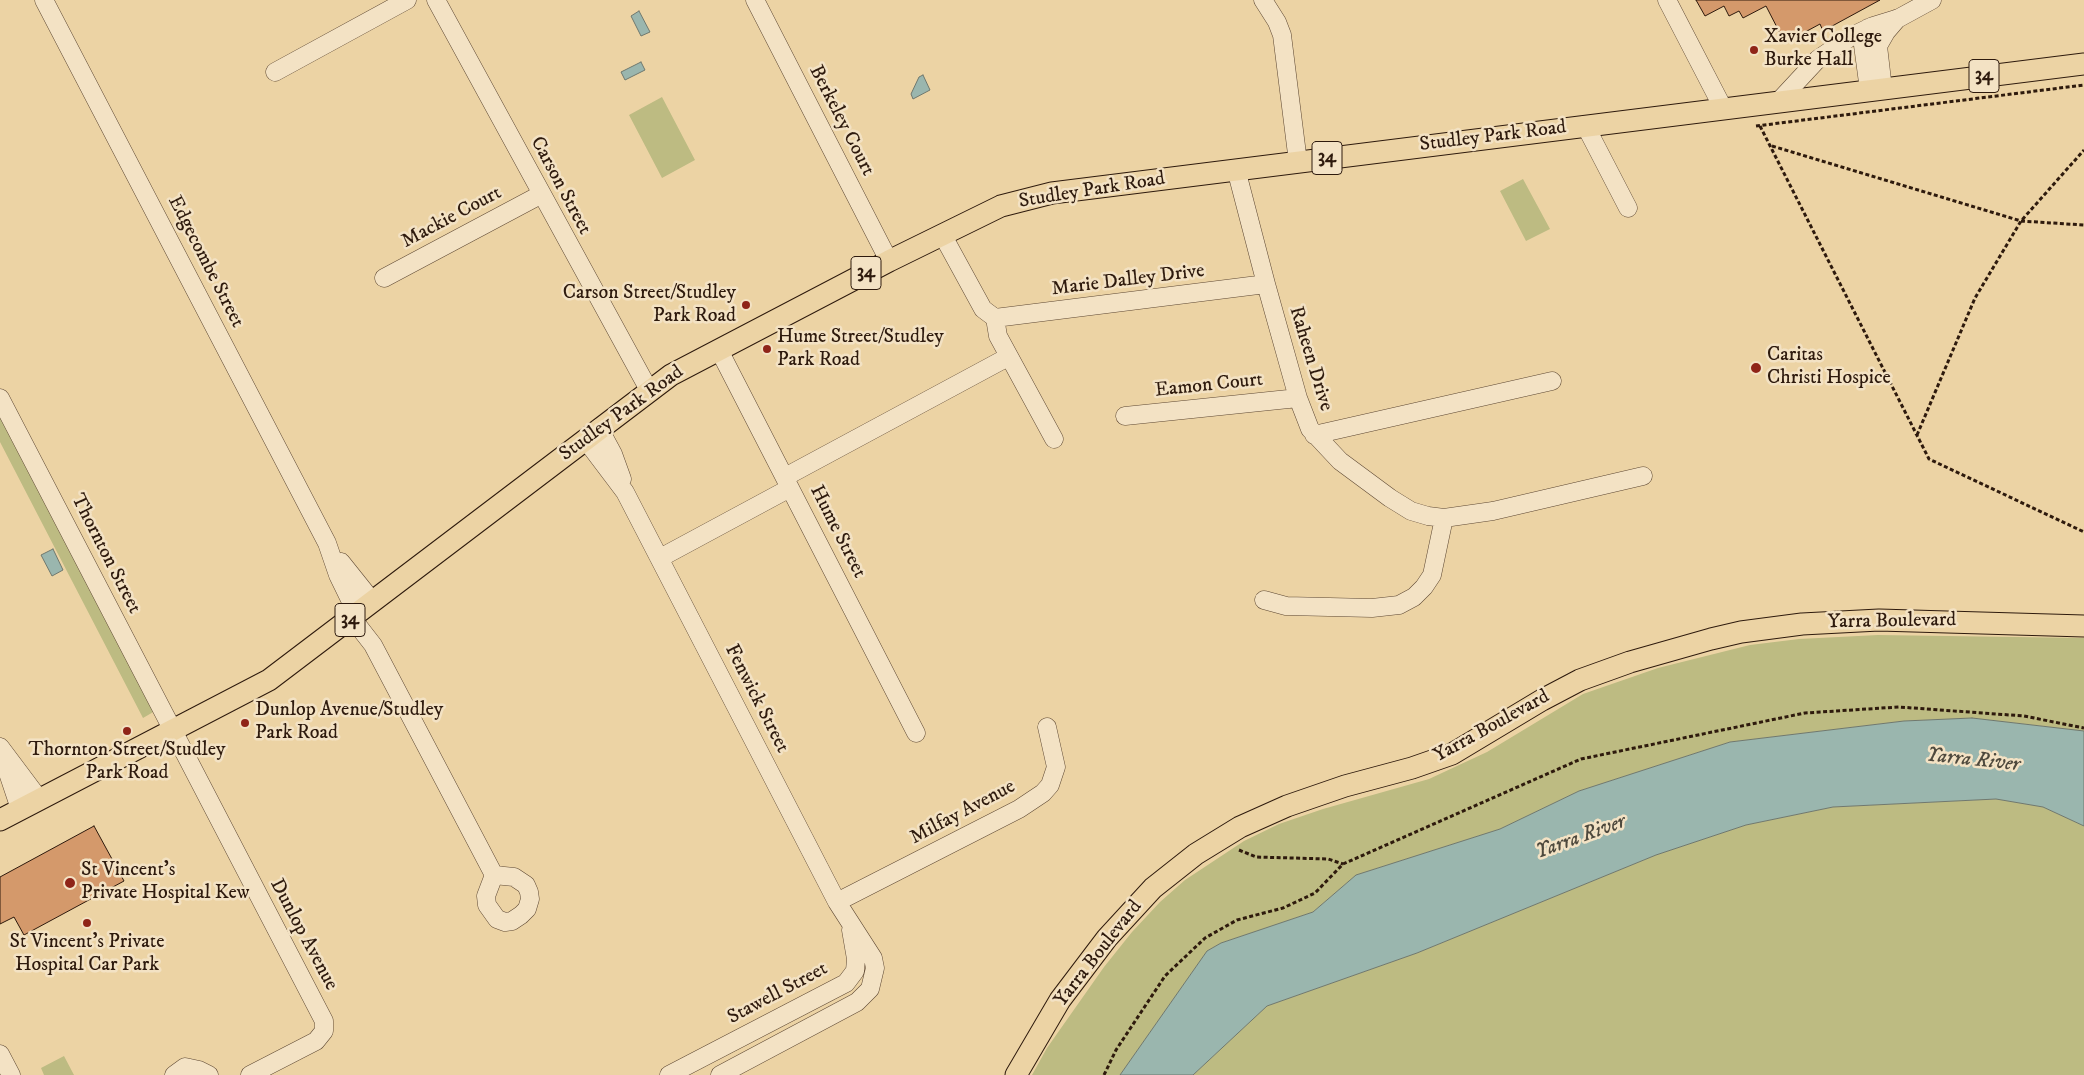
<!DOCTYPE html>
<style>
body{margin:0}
canvas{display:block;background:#ecd3a4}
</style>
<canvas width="2084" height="1075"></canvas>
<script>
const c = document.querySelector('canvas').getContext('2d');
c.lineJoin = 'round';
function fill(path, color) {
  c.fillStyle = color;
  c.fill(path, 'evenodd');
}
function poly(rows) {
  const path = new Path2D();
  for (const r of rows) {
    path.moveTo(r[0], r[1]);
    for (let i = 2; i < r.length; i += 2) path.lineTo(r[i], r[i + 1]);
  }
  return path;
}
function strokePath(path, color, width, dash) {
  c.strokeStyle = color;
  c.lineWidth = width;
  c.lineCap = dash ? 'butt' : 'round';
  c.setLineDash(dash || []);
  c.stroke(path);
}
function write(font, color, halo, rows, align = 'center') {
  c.font = font + ' "IM FELL DW Pica",serif';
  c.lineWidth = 5;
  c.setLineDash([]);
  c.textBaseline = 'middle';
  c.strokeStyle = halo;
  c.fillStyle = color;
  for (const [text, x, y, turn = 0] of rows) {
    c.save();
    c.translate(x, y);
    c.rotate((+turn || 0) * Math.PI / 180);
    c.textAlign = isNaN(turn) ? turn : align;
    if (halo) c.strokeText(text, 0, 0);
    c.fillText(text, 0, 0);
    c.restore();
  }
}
fill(poly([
 [662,97,695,160,662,178,629,115],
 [1523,179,1550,229,1526,241,1500,191],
 [0,412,155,711,143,718,0,442],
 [1878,635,2084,638,2084,731,1972,718,1904,721,1730,742,1579,791,1500,829,1356,875,1313,912,1221,943,1207,951,1120,1075,1032,1075,1047,1048,1104,967,1132,932,1160,902,1185,880,1244,841,1279,824,1323,809,1429,779,1487,752,1583,694,1658,668,1750,645,1799,639],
 [1997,799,2043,807,2084,826,2084,1075,1193,1075,1267,1006,1417,953,1656,855,1746,825,1833,807],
 [64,1056,74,1075,44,1075,41,1068]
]), '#bdbb82');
const water = poly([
 [639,11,650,32,641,36,631,16,639,11],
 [641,62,645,70,625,80,621,72,641,62],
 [923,75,930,90,913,99,911,94,919,77,923,75],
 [53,549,63,570,52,576,41,555,53,549],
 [1972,718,2084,731,2084,826,2043,807,1996,799,1833,807,1746,825,1656,855,1417,953,1267,1006,1193,1075,1120,1075,1207,951,1221,943,1313,912,1356,875,1500,829,1579,791,1730,742,1904,721,1972,718]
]);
fill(water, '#9ab6ae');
strokePath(water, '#6f786e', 1);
const building = poly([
 [1696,0,1880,0,1823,31,1820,24,1794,38,1791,35,1783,39,1766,6,1743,18,1739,11,1729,16,1724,6,1705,16,1696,0],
 [94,826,124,881,24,935,14,917,0,924,0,877,94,826]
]);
fill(building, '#d4996b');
strokePath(building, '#2e1a0d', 1);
const minor = poly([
 [44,0,327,543,338,575,357,614],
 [436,0,649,390],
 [755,0,889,261],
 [1263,0,1277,22,1282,35,1298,162],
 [1667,0,1723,108],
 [1868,28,1863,45,1869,90],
 [275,72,407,0],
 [1883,89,1878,46,1886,32,1898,18],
 [1779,101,1818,59,1852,36,1873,26,1899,18,1932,0],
 [1585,125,1628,208],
 [1236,169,1266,284,1298,398,1310,429,1340,461,1390,498,1411,511,1428,516,1444,518,1432,575,1424,587,1414,597,1399,605,1372,608,1286,606,1264,600],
 [942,234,983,309,995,318,998,336,1054,439],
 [384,278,540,195],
 [995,318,1266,284],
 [719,350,916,733],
 [0,398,324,1021,324,1031,316,1041,250,1075],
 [1125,416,1298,398],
 [599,428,613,454,622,479],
 [1314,435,1552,381],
 [585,439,625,492,837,902,873,958,875,968,870,989,857,1002,720,1075],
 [785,477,1008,357],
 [1444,518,1493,511,1643,476],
 [660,558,790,488],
 [341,562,373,602],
 [352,618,373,645,494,875],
 [0,747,39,799],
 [5,764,20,809],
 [494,875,514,877,526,885,529,892,530,899,527,909,521,915,512,921,505,922,497,919,487,905,486,896,494,875],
 [837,902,1019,809,1043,793,1050,785,1056,767,1047,727],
 [0,1054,11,1075],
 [174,1075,185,1067,199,1070,209,1075],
 [669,1075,846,983,855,971,856,959,851,930]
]);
const major = poly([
 [0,820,269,680,671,375,889,261,1001,206,1052,193,2084,64],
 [1016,1075,1060,1000,1107,938,1153,888,1196,854,1240,827,1287,806,1345,786,1412,768,1452,754,1542,700,1580,680,1630,662,1711,639,1741,632,1802,624,1879,620,2084,626]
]);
strokePath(minor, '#5e4833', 19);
strokePath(major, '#2e1a0d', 23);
strokePath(poly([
 [1756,126,2084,85],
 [1760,126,1929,459,2084,532],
 [1772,146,2021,221,2084,225],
 [1917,435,1975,298,2021,221,2084,150],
 [1239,850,1256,857,1328,859,1343,864],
 [1104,1075,1116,1050,1165,976,1205,938,1237,920,1283,908,1315,893,1343,864,1581,759,1805,713,1899,707,2024,716,2084,728]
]), '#2e1a0d', 3, [4, 2.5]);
strokePath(minor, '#f3e2c4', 18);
strokePath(major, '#ecd3a4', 21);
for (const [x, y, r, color] of [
 [1754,50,5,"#8f2418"],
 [746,305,5,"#8f2418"],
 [767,349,5,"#8f2418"],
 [1756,368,6,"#8f2418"],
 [245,723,5,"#8f2418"],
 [127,731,5,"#8f2418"],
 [70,883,6,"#8f2418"],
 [87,923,5,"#8f2418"]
]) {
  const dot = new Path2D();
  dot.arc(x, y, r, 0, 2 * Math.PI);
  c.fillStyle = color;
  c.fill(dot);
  strokePath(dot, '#f3e2c4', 2);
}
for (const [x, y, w] of [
 [1984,76,30],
 [1327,158,30],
 [866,273,30],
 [350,620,30]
]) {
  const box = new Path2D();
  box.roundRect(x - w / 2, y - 16.5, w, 33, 4);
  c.fillStyle = '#f3e2c4';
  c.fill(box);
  strokePath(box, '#2e1a0d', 1);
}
write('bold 19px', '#2e1a0d', null, [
 ["34",1984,76],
 ["34",1327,158],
 ["34",866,273],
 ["34",350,620]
]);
write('20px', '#2e1a0d', '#f3e2c4', [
 ["Xavier College",1764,38],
 ["Burke Hall",1764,61],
 ["Carson Street/Studley",736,294,"right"],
 ["Park Road",736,317,"right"],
 ["Hume Street/Studley",777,338],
 ["Park Road",777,361],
 ["Caritas",1767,356],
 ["Christi Hospice",1767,379],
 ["Dunlop Avenue/Studley",255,711],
 ["Park Road",255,734],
 ["Thornton Street/Studley",127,751,"center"],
 ["Park Road",127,774,"center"],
 ["St Vincent's",81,871],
 ["Private Hospital Kew",81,894],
 ["St Vincent's Private",87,943,"center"],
 ["Hospital Car Park",87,966,"center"]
], 'left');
write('20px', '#2e1a0d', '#f3e2c4', [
 ["Berkeley Court",841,121,63],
 ["Studley Park Road",1493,137,-7],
 ["Carson Street",560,186,62],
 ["Studley Park Road",1092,191,-9],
 ["Mackie Court",452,218,-28],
 ["Edgecombe Street",205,262,63],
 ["Marie Dalley Drive",1128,281,-7],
 ["Raheen Drive",1310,359,73],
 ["Eamon Court",1209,386,-6],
 ["Studley Park Road",622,414,-36],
 ["Hume Street",837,532,63],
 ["Thornton Street",105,554,63],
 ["Yarra Boulevard",1892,622,-1],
 ["Fenwick Street",756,699,63],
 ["Yarra Boulevard",1492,727,-29],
 ["Milfay Avenue",963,813,-28],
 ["Dunlop Avenue",303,935,62],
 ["Yarra Boulevard",1099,954,-52],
 ["Stawell Street",778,994,-28]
]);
write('italic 21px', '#4e493d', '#f3e2c4', [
 ["Yarra River",1973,761,6],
 ["Yarra River",1581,838,-20]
]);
</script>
